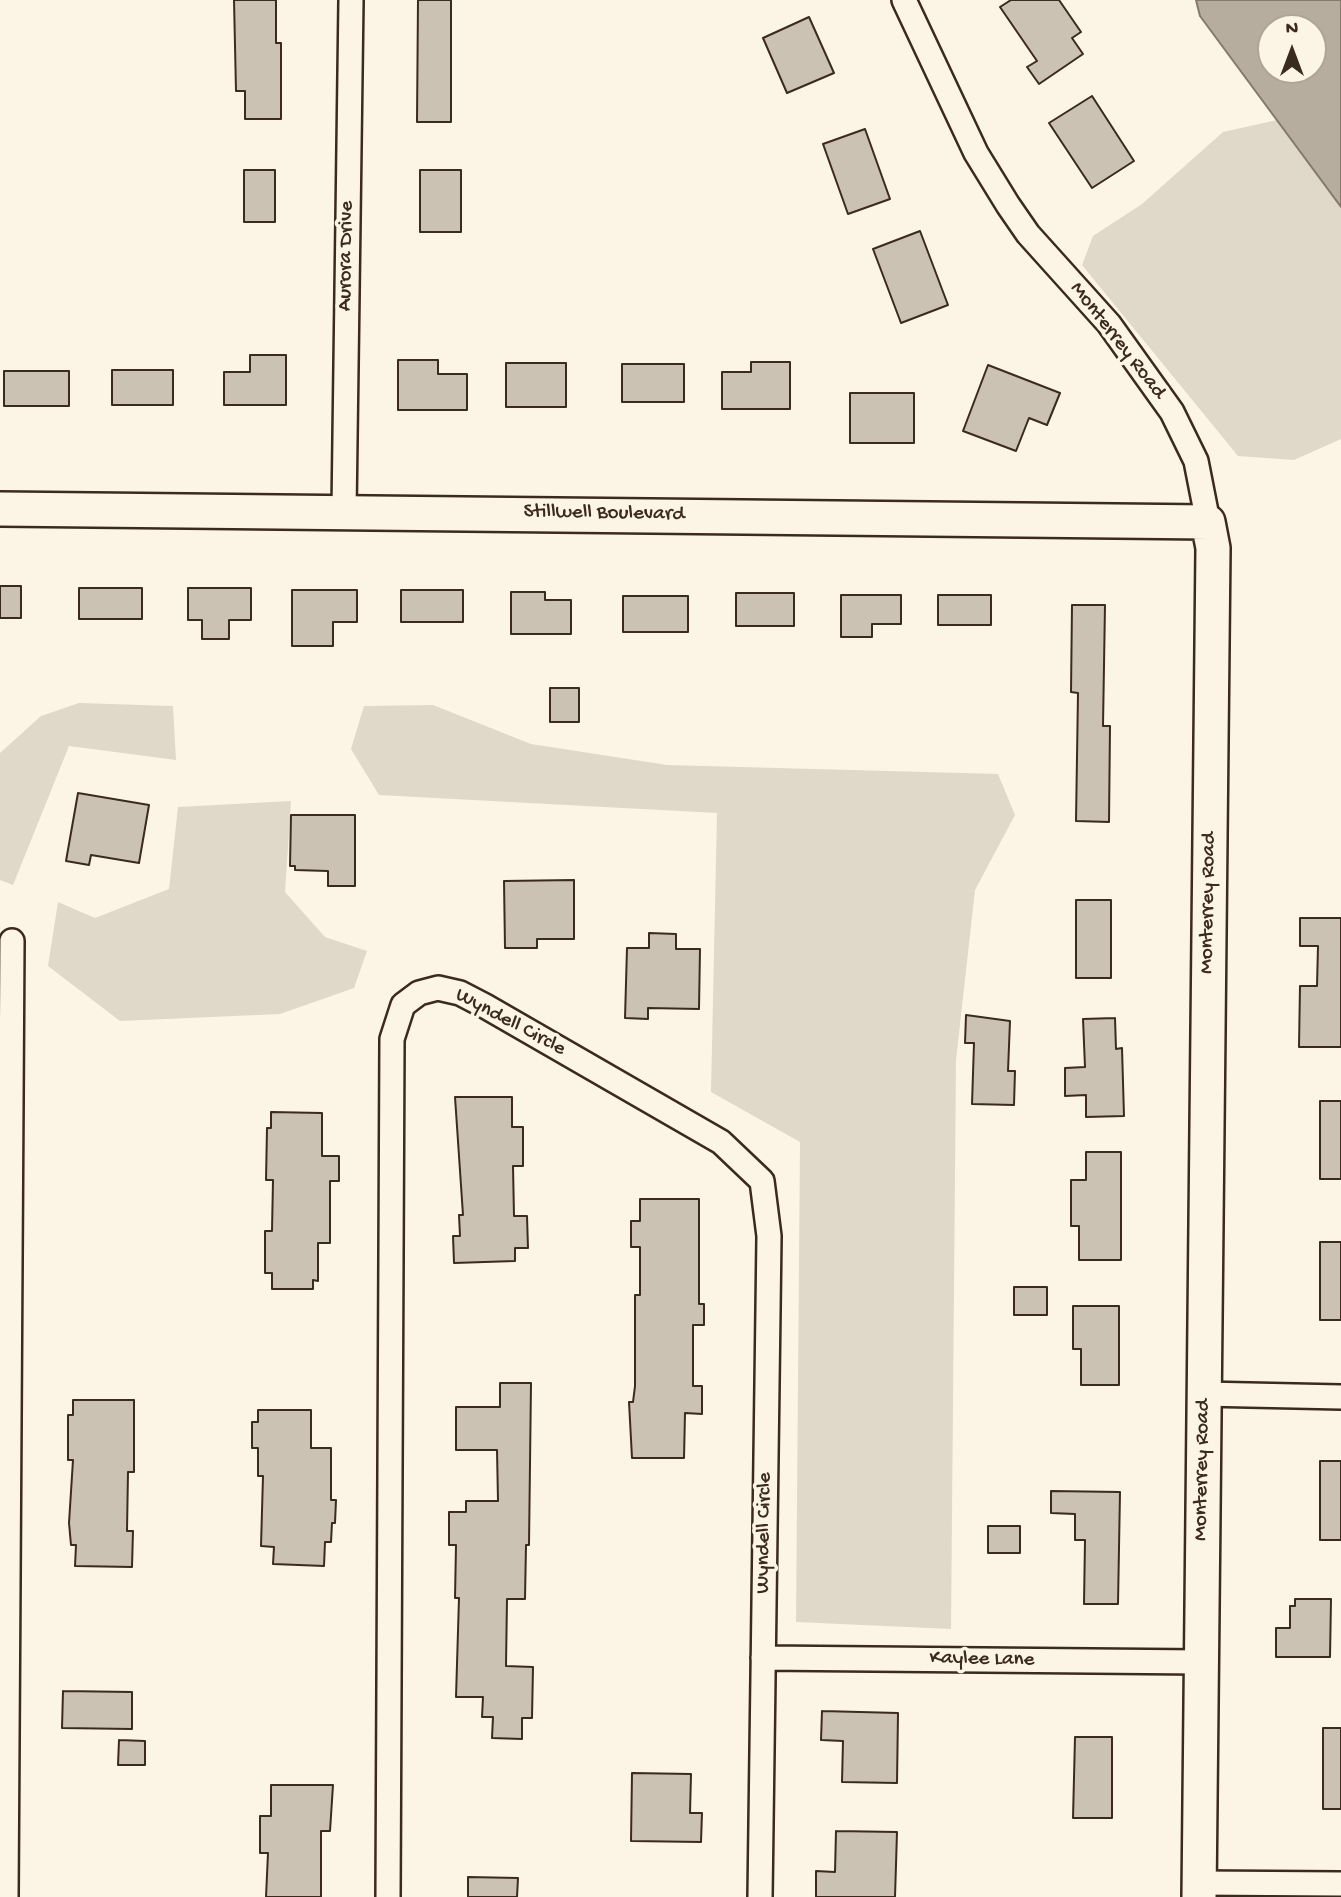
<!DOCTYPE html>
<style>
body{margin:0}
#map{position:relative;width:1341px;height:1897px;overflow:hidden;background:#fcf5e5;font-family:"Gochi Hand",sans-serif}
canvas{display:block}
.north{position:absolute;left:1257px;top:14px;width:70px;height:70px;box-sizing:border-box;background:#fcf5e5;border:2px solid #afa495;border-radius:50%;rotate:0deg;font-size:19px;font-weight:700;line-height:28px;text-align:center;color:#3b2a1e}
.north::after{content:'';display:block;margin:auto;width:24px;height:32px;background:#3b2a1e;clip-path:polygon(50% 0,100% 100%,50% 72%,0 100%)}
</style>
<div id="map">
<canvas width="1341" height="1897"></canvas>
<div class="north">N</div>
</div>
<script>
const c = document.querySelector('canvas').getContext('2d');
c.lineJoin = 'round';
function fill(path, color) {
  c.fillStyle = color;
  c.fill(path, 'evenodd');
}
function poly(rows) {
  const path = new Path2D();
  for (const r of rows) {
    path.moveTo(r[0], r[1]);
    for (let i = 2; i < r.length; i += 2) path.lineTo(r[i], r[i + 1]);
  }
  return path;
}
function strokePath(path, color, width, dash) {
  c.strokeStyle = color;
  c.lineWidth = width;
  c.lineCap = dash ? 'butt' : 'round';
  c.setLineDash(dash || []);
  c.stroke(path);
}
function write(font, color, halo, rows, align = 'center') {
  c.font = font + ' "Gochi Hand",sans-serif';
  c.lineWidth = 7;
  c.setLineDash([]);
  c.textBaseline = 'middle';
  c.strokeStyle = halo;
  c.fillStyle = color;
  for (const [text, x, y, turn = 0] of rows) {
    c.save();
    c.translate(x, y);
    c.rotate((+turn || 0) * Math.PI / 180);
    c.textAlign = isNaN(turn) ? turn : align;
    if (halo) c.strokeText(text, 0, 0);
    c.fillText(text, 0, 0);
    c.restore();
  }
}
fill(poly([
 [1277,120,1341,207,1341,439,1294,460,1238,456,1082,265,1093,236,1142,204,1223,132],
 [79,703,173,706,176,760,69,746,13,885,0,880,0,753,41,716],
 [433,705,531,744,667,765,998,774,1015,815,975,890,956,1060,951,1629,796,1622,800,1142,711,1092,717,813,379,795,351,749,364,706],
 [291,801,285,892,325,937,367,951,354,988,280,1014,120,1021,48,966,58,902,95,918,169,889,178,807]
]), '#e0d8c8');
const water = poly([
 [1196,0,1341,0,1341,207,1200,16,1196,0],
 [1271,28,1313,28,1313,70,1271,70,1271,28]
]);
fill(water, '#b7ad9e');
strokePath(water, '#85796b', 2);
const building = poly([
 [234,0,276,0,276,43,281,43,281,119,245,119,245,91,236,91,234,0],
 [418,0,451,0,451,122,417,122,418,0],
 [1011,0,1059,0,1081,32,1072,38,1083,54,1039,84,1027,67,1037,61,1000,7,1011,0],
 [809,17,834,73,787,93,763,38,809,17],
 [1092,96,1134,161,1092,188,1049,123,1092,96],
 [865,129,890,199,848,214,823,144,865,129],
 [244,170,275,170,275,222,244,222,244,170],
 [420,170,461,170,461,232,420,232,420,170],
 [920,231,948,305,901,323,873,249,920,231],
 [250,355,286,355,286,405,224,405,224,372,250,372,250,355],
 [398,360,438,360,438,374,467,374,467,410,398,410,398,360],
 [751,362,790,362,790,409,722,409,722,372,751,372,751,362],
 [506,363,566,363,566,407,506,407,506,363],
 [622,364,684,364,684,402,622,402,622,364],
 [988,365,1060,393,1047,425,1029,418,1016,451,963,431,988,365],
 [112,370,173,370,173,405,112,405,112,370],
 [4,371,69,371,69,406,4,406,4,371],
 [850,393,914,393,914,443,850,443,850,393],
 [0,586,21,586,21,618,0,618,0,586],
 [79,588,142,588,142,619,79,619,79,588],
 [188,588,251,588,251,620,229,620,229,639,202,639,202,620,188,620,188,588],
 [292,590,357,590,357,622,333,622,333,646,292,646,292,590],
 [401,590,463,590,463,622,401,622,401,590],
 [511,592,545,592,545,600,571,600,571,634,511,634,511,592],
 [736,593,794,593,794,626,736,626,736,593],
 [841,595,901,595,901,624,872,624,872,637,841,637,841,595],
 [938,595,991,595,991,625,938,625,938,595],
 [623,596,688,596,688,632,623,632,623,596],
 [1072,605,1105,605,1103,726,1110,726,1109,822,1076,821,1078,693,1071,692,1072,605],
 [550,688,579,688,579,722,550,722,550,688],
 [78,793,149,805,139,863,91,855,89,865,66,861,78,793],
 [291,815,355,815,355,886,328,886,328,871,295,870,295,866,290,866,291,815],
 [574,880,574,939,537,939,537,948,505,948,504,881,574,880],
 [1076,900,1111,900,1111,978,1076,978,1076,900],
 [1300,918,1341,918,1341,1047,1299,1047,1300,986,1317,986,1318,946,1300,946,1300,918],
 [649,933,676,934,676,949,700,949,699,1009,648,1008,648,1019,625,1018,627,948,649,948,649,933],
 [966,1015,1010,1021,1008,1071,1015,1071,1014,1105,972,1104,974,1043,965,1043,966,1015],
 [1115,1018,1116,1049,1122,1048,1124,1116,1086,1117,1086,1095,1065,1096,1065,1068,1085,1067,1083,1019,1115,1018],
 [455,1097,512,1097,512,1127,523,1127,523,1166,513,1166,514,1216,527,1216,528,1248,515,1248,515,1261,454,1263,453,1236,460,1236,459,1215,463,1215,455,1097],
 [1320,1101,1341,1101,1341,1179,1320,1179,1320,1101],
 [271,1112,322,1113,322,1156,339,1156,339,1181,330,1181,330,1243,318,1243,318,1281,313,1280,313,1289,272,1289,272,1273,265,1273,265,1231,272,1231,273,1180,266,1180,267,1128,271,1128,271,1112],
 [1086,1152,1121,1152,1121,1260,1079,1260,1079,1226,1071,1226,1071,1180,1086,1180,1086,1152],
 [640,1199,699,1199,699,1304,704,1304,704,1325,693,1325,693,1386,702,1386,702,1414,685,1413,684,1458,632,1458,629,1402,633,1402,635,1386,635,1295,640,1295,640,1247,631,1247,631,1221,640,1221,640,1199],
 [1320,1242,1341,1242,1341,1320,1320,1320,1320,1242],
 [1014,1287,1047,1287,1047,1315,1014,1315,1014,1287],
 [1073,1306,1119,1306,1119,1385,1081,1385,1081,1349,1073,1349,1073,1306],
 [500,1383,531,1383,529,1545,526,1545,525,1599,507,1599,506,1666,533,1667,532,1718,522,1718,522,1739,492,1738,493,1717,482,1717,483,1697,456,1697,459,1598,455,1598,456,1545,449,1545,449,1512,466,1512,466,1501,498,1501,497,1450,456,1450,456,1407,500,1407,500,1383],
 [73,1400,134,1400,134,1472,128,1472,127,1531,133,1531,132,1567,75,1566,76,1545,71,1545,69,1523,73,1460,68,1460,68,1415,73,1415,73,1400],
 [258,1410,311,1410,311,1448,331,1448,331,1500,336,1500,335,1523,332,1523,331,1542,325,1542,324,1566,273,1564,274,1547,261,1546,263,1476,258,1476,258,1448,252,1448,252,1422,258,1422,258,1410],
 [1320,1461,1341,1461,1341,1540,1320,1540,1320,1461],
 [1051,1491,1120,1492,1118,1604,1084,1604,1085,1540,1075,1540,1075,1514,1051,1513,1051,1491],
 [988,1526,1020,1526,1020,1553,988,1553,988,1526],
 [1295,1599,1331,1599,1330,1657,1276,1657,1276,1628,1290,1628,1290,1606,1295,1606,1295,1599],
 [63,1691,132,1692,132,1729,62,1728,63,1691],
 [822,1711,898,1713,897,1783,842,1782,843,1741,821,1740,822,1711],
 [1323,1728,1341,1728,1341,1809,1323,1809,1323,1728],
 [1075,1737,1112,1737,1112,1818,1073,1818,1075,1737],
 [119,1740,145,1741,145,1765,118,1765,119,1740],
 [632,1773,691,1774,690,1813,702,1813,701,1842,631,1841,632,1773],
 [271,1785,333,1785,330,1831,321,1831,321,1897,266,1897,268,1853,260,1853,260,1816,271,1816,271,1785],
 [836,1831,897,1832,895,1897,816,1897,816,1871,835,1872,836,1831],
 [468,1877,518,1878,517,1897,468,1897,468,1877]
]);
fill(building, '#ccc2b3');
strokePath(building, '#3b2a1e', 2);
const street = poly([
 [904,0,976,153,1008,205,1028,234,1109,324,1172,412,1196,461,1208,522],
 [344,511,351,0],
 [1203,1394,1341,1397],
 [763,1658,1201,1662],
 [1199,1883,1341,1884],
 [6,1897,12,941],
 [388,1897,392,1039,403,1005,419,993,438,988,460,993,485,1006,721,1142,762,1181,769,1236,760,1897]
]);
const secondary = poly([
 [0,509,1208,522,1213,548,1199,1897]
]);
strokePath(street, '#3b2a1e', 28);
strokePath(secondary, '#3b2a1e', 38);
strokePath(street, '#fcf5e5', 23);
strokePath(secondary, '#fcf5e5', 33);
write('21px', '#3b2a1e', '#fcf5e5', [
 ["Aurora Drive",347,256,-89],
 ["Monterrey Road",1117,341,52],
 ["Stillwell Boulevard",604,514,1],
 ["Monterrey Road",1209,903,-89],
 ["Wyndell Circle",510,1023,28],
 ["Monterrey Road",1203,1470,-89],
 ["Wyndell Circle",765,1533,-89],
 ["Kaylee Lane",982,1660,1]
]);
</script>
